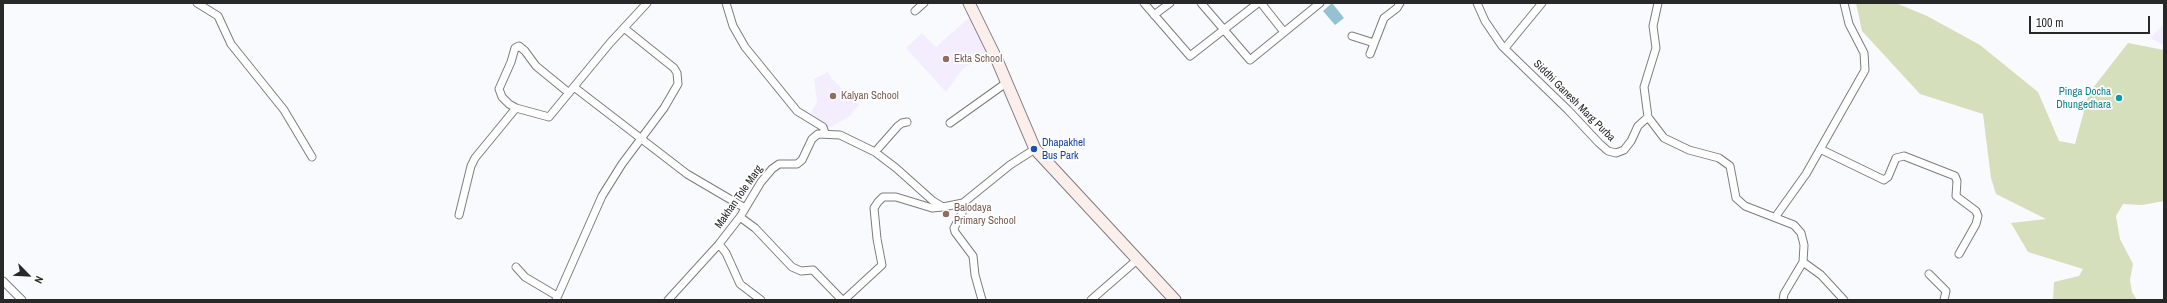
<!DOCTYPE html>
<style>
body{margin:0}
#map{position:relative;width:2167px;height:303px;overflow:hidden;background:#f9fafd;font-family:"Archivo Narrow",sans-serif}
canvas{display:block}
.frame{position:absolute;inset:0;border:4px solid #282829;pointer-events:none}
.north{position:absolute;left:8px;top:255px;width:40px;height:40px;-webkit-text-stroke:3px #fff;paint-order:stroke;rotate:114deg;font-size:11px;font-weight:700;line-height:16px;text-align:center;color:#282829}
.north::after{content:'';display:block;margin:auto;width:14px;height:18px;background:#282829;clip-path:polygon(50% 0,100% 100%,50% 72%,0 100%)}
.scale{position:absolute;left:2029px;top:16px;width:121px;height:18px;box-sizing:border-box;border:2px solid #282829;border-top:0;padding-left:5px;font-size:12px;line-height:14px;white-space:nowrap;color:#282829;-webkit-text-stroke:3px #fff;paint-order:stroke}
</style>
<div id="map">
<canvas width="2167" height="303"></canvas>
<div class="frame"></div>
<div class="north">N</div>
<div class="scale">100 m</div>
</div>
<script>
const c = document.querySelector('canvas').getContext('2d');
c.lineJoin = 'round';
function fill(path, color) {
  c.fillStyle = color;
  c.fill(path, 'evenodd');
}
function poly(rows) {
  const path = new Path2D();
  for (const r of rows) {
    path.moveTo(r[0], r[1]);
    for (let i = 2; i < r.length; i += 2) path.lineTo(r[i], r[i + 1]);
  }
  return path;
}
function strokePath(path, color, width, dash) {
  c.strokeStyle = color;
  c.lineWidth = width;
  c.lineCap = dash ? 'butt' : 'round';
  c.setLineDash(dash || []);
  c.stroke(path);
}
function write(font, color, halo, rows, align = 'center') {
  c.font = font + ' "Archivo Narrow",sans-serif';
  c.lineWidth = 3.5;
  c.setLineDash([]);
  c.textBaseline = 'middle';
  c.strokeStyle = halo;
  c.fillStyle = color;
  for (const [text, x, y, turn = 0] of rows) {
    c.save();
    c.translate(x, y);
    c.rotate((+turn || 0) * Math.PI / 180);
    c.textAlign = isNaN(turn) ? turn : align;
    if (halo) c.strokeText(text, 0, 0);
    c.fillText(text, 0, 0);
    c.restore();
  }
}
fill(poly([
 [972,15,990,50,963,69,946,92,906,48,922,33,936,47],
 [2164,24,2164,45,2150,38],
 [828,72,832,79,859,105,850,116,827,129,808,118,817,102,814,79]
]), '#f3edfe');
fill(poly([
 [1856,3,1896,3,1927,16,1980,45,2038,92,2059,141,2075,144,2089,93,2128,43,2164,50,2164,201,2142,205,2123,204,2116,216,2120,239,2133,264,2130,280,2132,292,2137,300,2053,300,2054,282,2079,276,2083,269,2028,252,2011,223,2046,219,1996,194,1991,178,1983,114,1920,94,1862,31]
]), '#d6dfbb');
fill(poly([
 [1332,3,1344,18,1335,25,1323,11]
]), '#94c1d4');
const street = poly([
 [197,3,218,16,231,44,284,110,312,157],
 [726,3,733,26,745,47,797,111,823,127,825,133],
 [1144,3,1190,56,1258,3],
 [1201,3,1250,60,1320,3],
 [1261,3,1284,32],
 [1477,3,1485,21,1502,46,1568,110,1599,143,1608,151,1616,153,1624,150,1631,141,1638,126,1648,117,1644,87,1656,48,1653,26,1658,3],
 [915,11,924,3],
 [1154,15,1170,3],
 [1352,36,1374,43],
 [1505,48,1542,3],
 [1370,54,1384,18,1397,8,1400,3],
 [574,87,687,174,745,208],
 [569,93,536,66,525,51,519,46,515,48,511,62,499,89,502,97,509,104,516,108,549,117,610,43,647,3],
 [1648,117,1664,138,1689,150,1719,158,1730,166,1736,198,1745,206,1794,225,1801,233,1804,245,1803,262,1784,294,1783,300],
 [950,123,1006,83],
 [1820,149,1884,180,1888,177,1896,158,1904,156,1955,176,1957,181,1956,196,1976,211,1978,216,1976,224,1959,254],
 [875,152,898,126,902,123,907,122],
 [963,203,962,213,954,228,955,232,973,256,975,275,982,300],
 [459,215,471,166,475,158,516,108],
 [1776,216,1806,174,1865,70,1864,53,1849,24,1844,3],
 [740,217,755,228,792,267,801,271,813,270,842,300],
 [719,244,726,253,740,284,761,300],
 [1803,262,1821,275,1844,300],
 [516,267,525,277,557,296],
 [1929,274,1946,291,1944,300],
 [3,281,22,300],
 [556,300,602,196,622,164,664,108,678,84,677,73,674,68,624,28],
 [668,300,719,244,740,217,761,182,772,169,779,164,797,164,802,160,812,139,818,134,840,135,875,152,896,168,933,201,943,207,963,203,1010,165,1035,149],
 [844,300,882,265,877,239,874,208,878,202,883,197,896,197,932,208,943,207],
 [1091,300,1138,259]
]);
const secondary = poly([
 [969,3,997,60,1035,149,1175,300]
]);
strokePath(street, '#7d7d80', 9);
strokePath(secondary, '#7d7d80', 13);
strokePath(street, '#fff', 7);
strokePath(secondary, '#fceeeb', 11);
for (const [x, y, r, color] of [
 [946,59,4,"#8d6e63"],
 [833,96,4,"#8d6e63"],
 [2119,98,4,"#0f9aa8"],
 [1034,149,4,"#1a4fb4"],
 [946,214,4,"#8d6e63"]
]) {
  const dot = new Path2D();
  dot.arc(x, y, r, 0, 2 * Math.PI);
  c.fillStyle = color;
  c.fill(dot);
  strokePath(dot, '#fff', 1.5);
}
write('11px', '#785e54', '#fff', [
 ["Ekta School",954,59],
 ["Kalyan School",841,96],
 ["Balodaya",954,208],
 ["Primary School",954,221]
], 'left');
write('11px', '#0d838f', '#fff', [
 ["Pinga Docha",2111,92],
 ["Dhungedhara",2111,105]
], 'right');
write('11px', '#282829', '#fff', [
 ["Siddhi Ganesh Marg Purba",1574,101,45],
 ["Makhan Tole Marg",739,197,-55]
]);
write('11px', '#164399', '#fff', [
 ["Dhapakhel",1042,143],
 ["Bus Park",1042,156]
], 'left');
</script>
